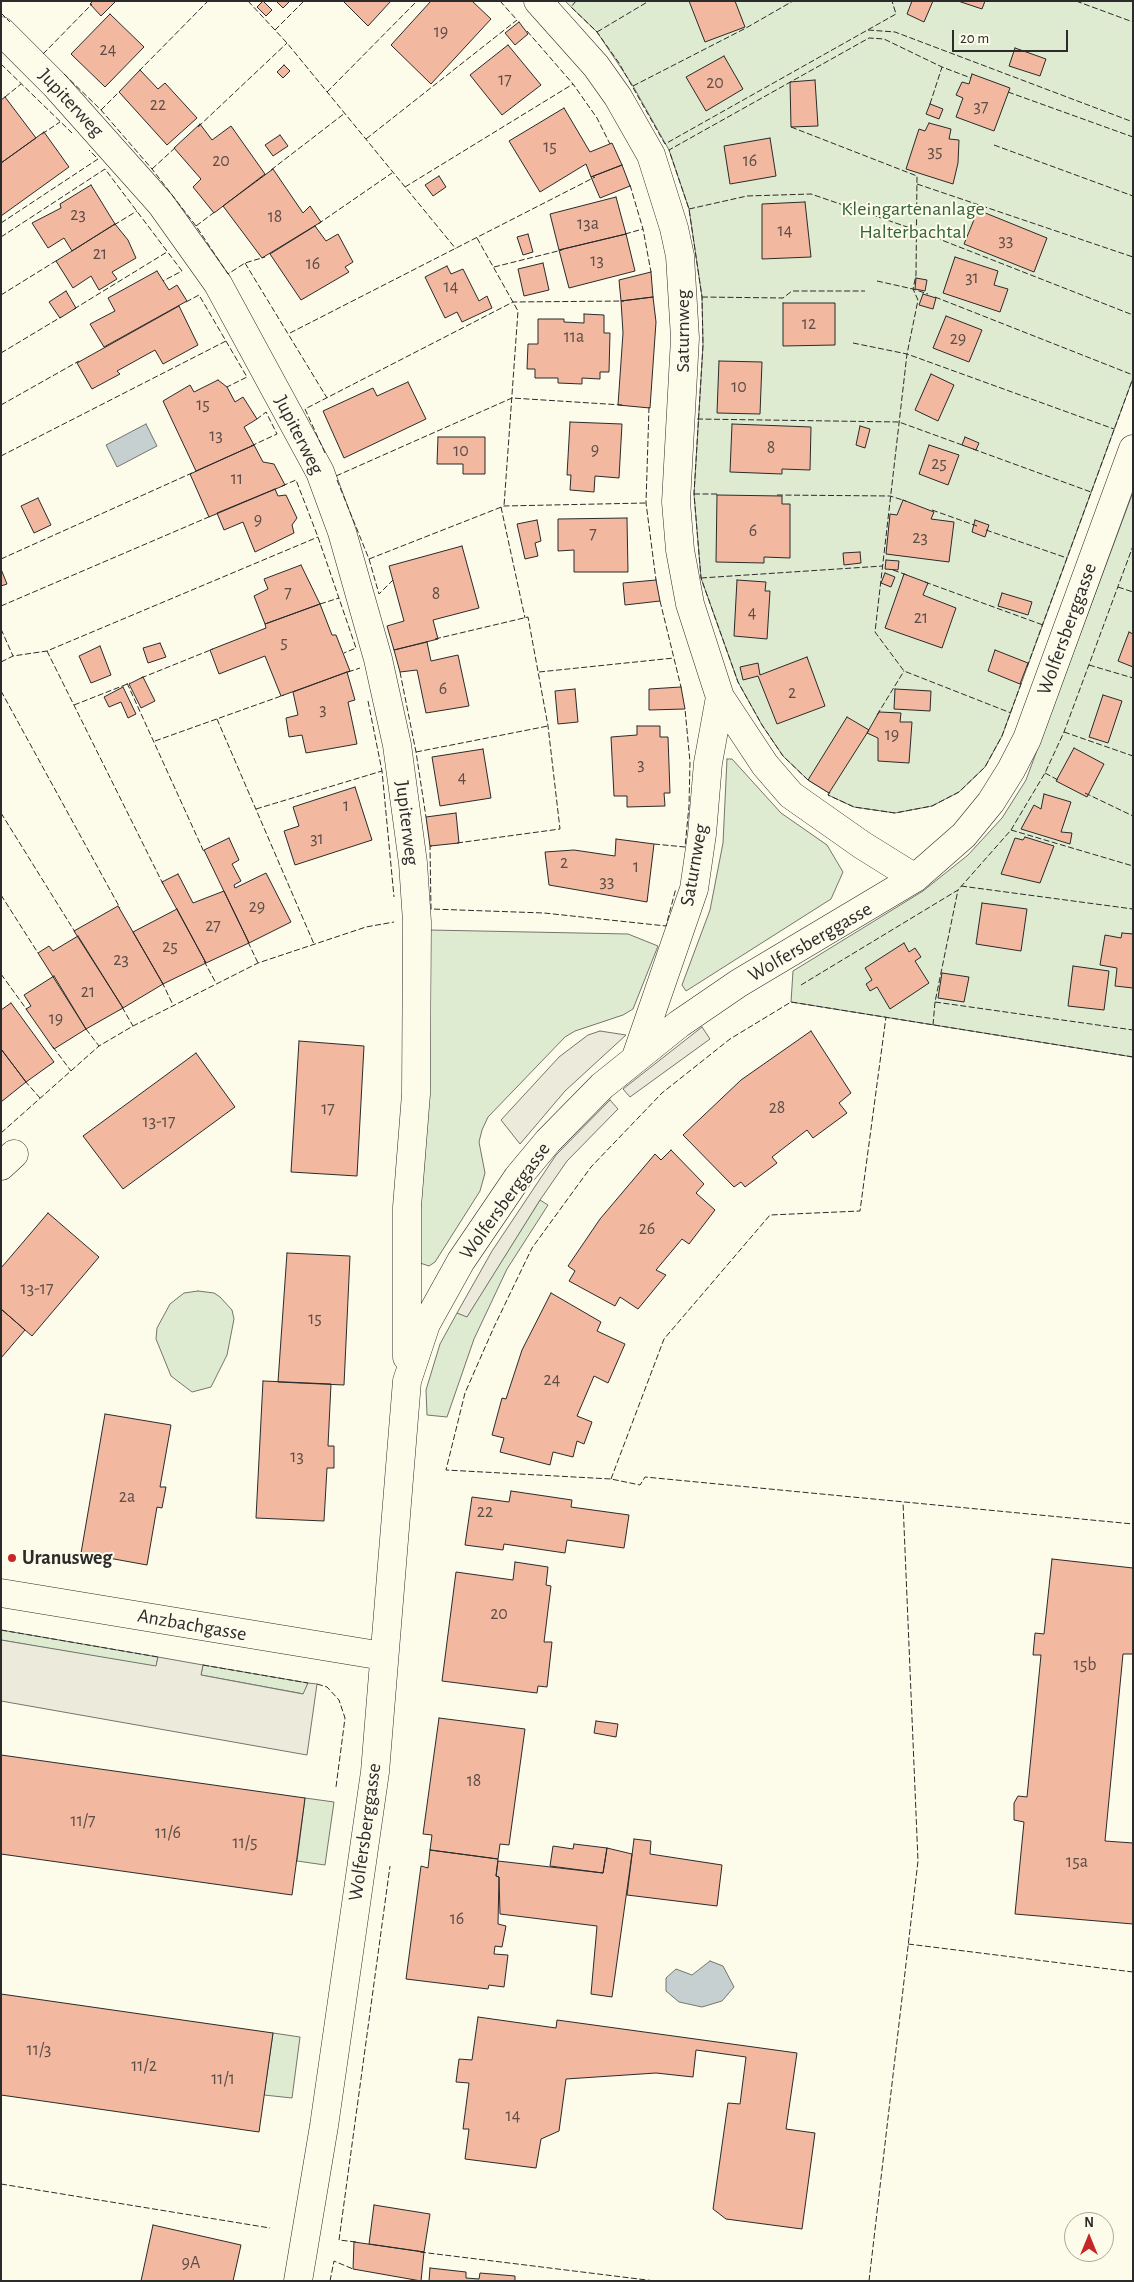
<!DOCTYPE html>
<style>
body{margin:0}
#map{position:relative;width:1134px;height:2282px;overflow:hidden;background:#fdfbea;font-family:"Alegreya Sans",sans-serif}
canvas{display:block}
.frame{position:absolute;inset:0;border:2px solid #2b2b2b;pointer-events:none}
.north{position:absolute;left:1064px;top:2212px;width:50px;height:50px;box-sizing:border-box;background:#fdfbea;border:1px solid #a9a89e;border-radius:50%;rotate:0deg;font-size:14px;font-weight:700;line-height:20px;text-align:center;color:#2b2b2b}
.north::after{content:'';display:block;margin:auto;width:18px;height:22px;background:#c62828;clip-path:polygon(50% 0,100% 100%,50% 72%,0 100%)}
.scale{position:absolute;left:952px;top:30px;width:116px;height:22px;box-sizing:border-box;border:2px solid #2b2b2b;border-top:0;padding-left:6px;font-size:15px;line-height:18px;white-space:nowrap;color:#2b2b2b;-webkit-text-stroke:4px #fdfbea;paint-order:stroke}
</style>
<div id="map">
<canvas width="1134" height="2282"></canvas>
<div class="frame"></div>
<div class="north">N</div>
<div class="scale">20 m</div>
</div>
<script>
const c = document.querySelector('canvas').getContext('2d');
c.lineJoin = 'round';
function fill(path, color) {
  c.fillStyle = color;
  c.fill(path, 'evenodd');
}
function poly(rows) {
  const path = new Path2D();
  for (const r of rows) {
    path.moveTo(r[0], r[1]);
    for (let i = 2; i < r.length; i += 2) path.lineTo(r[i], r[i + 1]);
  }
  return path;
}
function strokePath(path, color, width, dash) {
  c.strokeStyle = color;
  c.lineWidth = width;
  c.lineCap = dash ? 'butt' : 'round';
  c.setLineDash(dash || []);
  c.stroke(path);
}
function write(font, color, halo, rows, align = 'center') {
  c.font = font + ' "Alegreya Sans",sans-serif';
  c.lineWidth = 4;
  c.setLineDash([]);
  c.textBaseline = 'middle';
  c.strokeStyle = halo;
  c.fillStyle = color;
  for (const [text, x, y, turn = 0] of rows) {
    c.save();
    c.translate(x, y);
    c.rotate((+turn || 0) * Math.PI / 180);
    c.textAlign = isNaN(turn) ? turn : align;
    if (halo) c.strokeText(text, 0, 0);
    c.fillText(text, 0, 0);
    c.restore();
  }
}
const green = poly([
 [565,1,1133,1,1133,378,1002,736,985,767,959,792,932,806,895,813,854,807,828,795,829,793,808,780,783,756,762,725,738,682,701,578,694,494,703,345,702,297,689,209,669,150,633,86,597,32,565,1],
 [1133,492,1133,1057,791,1002,793,971,923,891,968,855,1002,818,1026,780,1133,492],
 [727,759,732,759,781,813,827,845,843,872,831,899,686,991,682,985,710,910,723,843,727,759],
 [429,930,628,934,658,946,633,1009,623,1015,575,1031,565,1037,488,1117,482,1130,479,1142,485,1173,480,1191,435,1262,429,1266,420,1263,416,1201,429,930],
 [540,1200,548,1205,507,1269,474,1339,447,1417,427,1415,426,1390,440,1344,457,1313,467,1316,540,1200],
 [198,1291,214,1293,220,1297,232,1310,234,1319,227,1355,211,1387,192,1392,171,1376,156,1339,157,1328,170,1304,184,1293,198,1291],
 [1,1630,158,1657,156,1667,1,1640,1,1630],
 [203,1665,308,1683,304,1694,201,1675,203,1665],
 [305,1798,334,1802,325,1865,297,1861,305,1798],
 [273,2033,300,2037,292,2098,264,2095,273,2033]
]);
fill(green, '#deebd1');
strokePath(green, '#74746e', 1);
const parking = poly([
 [702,1027,710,1039,630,1097,623,1089,702,1027],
 [600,1031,626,1035,565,1091,520,1144,501,1120,559,1057,588,1035,600,1031],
 [610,1100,618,1109,567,1161,540,1200,467,1317,457,1313,492,1251,556,1155,610,1100],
 [1,1640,156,1666,158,1657,203,1665,201,1675,303,1694,308,1683,317,1684,307,1755,1,1701,1,1640]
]);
fill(parking, '#eceadb');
strokePath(parking, '#74746e', 1);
const water = poly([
 [146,424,157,446,117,467,106,445,146,424],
 [710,1961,723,1966,734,1987,722,2001,702,2007,679,2002,666,1991,666,1978,676,1969,692,1975,710,1961]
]);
fill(water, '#c7d0d0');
strokePath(water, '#74746e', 1);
const building = poly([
 [93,1,116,1,101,16,90,4,93,1],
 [263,1,272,10,266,16,257,7,263,1],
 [276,1,290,1,283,8,276,1],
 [343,1,391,1,368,26,343,1],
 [431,1,472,1,491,19,431,84,391,45,431,1],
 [689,1,735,1,745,27,705,42,689,1],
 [912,1,933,1,924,22,907,14,912,1],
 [958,1,985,1,982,9,958,1],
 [110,14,144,47,105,87,71,54,110,14],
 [519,22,528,34,515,45,505,33,519,22],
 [508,45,541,85,502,115,470,75,508,45],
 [1015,48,1046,59,1040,76,1009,66,1015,48],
 [724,56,743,89,706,111,686,77,724,56],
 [284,65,290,71,283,78,277,72,284,65],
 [140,70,158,89,165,83,197,118,167,145,119,92,140,70],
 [972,74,1010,88,994,131,956,117,963,98,956,95,962,82,969,84,972,74],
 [815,80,818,126,791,127,790,82,815,80],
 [5,97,36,138,1,163,1,100,5,97],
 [930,104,943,109,939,119,926,114,930,104],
 [564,108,590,152,612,143,622,165,591,177,586,164,540,192,509,141,564,108],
 [929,123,951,129,949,139,959,140,958,163,953,184,906,169,919,129,925,131,929,123],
 [200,124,212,140,231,126,265,174,214,213,193,187,201,179,174,148,200,124],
 [44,132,69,167,1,216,1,163,44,132],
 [280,135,288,146,273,156,265,145,280,135],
 [770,138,776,176,730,184,724,146,770,138],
 [622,165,630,186,600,198,591,177,622,165],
 [273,169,303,213,310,206,321,222,262,258,223,206,273,169],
 [439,176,446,187,433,196,425,185,439,176],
 [91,185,115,224,72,251,64,238,48,248,32,223,61,208,60,204,91,185],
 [616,197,626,234,559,250,550,214,616,197],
 [805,202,811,257,762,259,762,204,805,202],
 [978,210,1047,238,1034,272,964,244,978,210],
 [115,224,128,240,136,258,112,272,117,279,99,290,91,276,73,288,56,261,115,224],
 [315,226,326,241,338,234,353,262,345,267,349,272,301,300,270,254,315,226],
 [528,234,533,252,523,255,517,237,528,234],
 [626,234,635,271,569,288,559,250,626,234],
 [955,257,998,271,994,285,1008,289,1000,312,943,293,955,257],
 [543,263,549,290,524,296,518,269,543,263],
 [447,266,451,274,463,269,479,301,487,296,492,308,462,322,457,312,445,318,425,277,447,266],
 [157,271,169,290,177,285,187,301,104,347,90,324,115,311,108,298,157,271],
 [651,272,653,297,621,301,619,280,651,272],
 [916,278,927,280,925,291,915,289,916,278],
 [66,291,76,308,60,318,49,302,66,291],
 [923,294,936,298,933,309,919,305,923,294],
 [653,297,656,322,650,408,618,405,623,333,621,301,653,297],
 [783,303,835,303,835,345,783,346,783,303],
 [179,306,198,345,163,364,155,350,117,371,120,374,92,389,77,363,179,306],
 [584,314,604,315,604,333,610,333,609,372,600,372,600,379,582,378,582,384,558,383,558,378,535,378,535,369,527,369,528,344,538,344,538,319,564,319,564,322,584,323,584,314],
 [946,316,982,330,969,362,933,348,946,316],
 [719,361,762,362,760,414,717,413,719,361],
 [931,374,954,385,938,421,915,410,931,374],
 [218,380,227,387,235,402,243,397,257,419,244,427,254,445,196,471,163,401,190,385,194,392,218,380],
 [408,382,426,419,344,458,323,411,373,388,377,396,408,382],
 [570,422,622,424,619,478,595,476,594,492,570,490,571,475,567,475,570,422],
 [732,424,811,427,810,470,782,469,782,474,730,472,732,424],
 [860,426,870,429,865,448,856,445,860,426],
 [438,437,485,437,485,474,463,474,463,464,437,464,438,437],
 [965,437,979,443,976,450,962,445,965,437],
 [254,445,263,462,274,464,285,485,209,517,190,474,254,445],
 [929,445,959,455,948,485,919,474,929,445],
 [275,489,278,496,286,495,297,518,292,525,294,533,255,552,243,522,224,530,217,513,275,489],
 [717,495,782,496,782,504,790,504,790,558,764,557,764,563,716,562,717,495],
 [38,498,51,525,34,533,21,506,38,498],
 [903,500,934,512,931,519,954,522,949,562,886,554,890,514,897,515,903,500],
 [627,518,628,572,574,572,574,550,558,551,558,519,627,518],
 [537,520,541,541,535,543,538,556,525,559,517,524,537,520],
 [975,520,989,525,985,537,972,532,975,520],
 [462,546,479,608,433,620,438,639,394,650,387,626,404,621,389,566,462,546],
 [860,552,861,563,844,565,843,553,860,552],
 [886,560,899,561,898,570,885,569,886,560],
 [301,565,320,604,265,624,254,596,268,589,264,579,301,565],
 [1,569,7,584,1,586,1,569],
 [885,573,895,577,891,587,881,583,885,573],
 [904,574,928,583,923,595,956,608,942,648,885,628,904,574],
 [656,580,660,601,625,605,623,583,656,580],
 [737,580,766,582,765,591,770,591,767,639,734,636,737,580],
 [1002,593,1032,602,1028,615,998,606,1002,593],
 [320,604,332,635,336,635,350,671,281,696,265,656,219,674,210,650,266,628,265,624,320,604],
 [1129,632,1133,634,1133,667,1118,661,1129,632],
 [427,642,431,661,458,655,469,706,426,713,417,670,400,672,394,650,427,642],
 [160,643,166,657,148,663,143,648,160,643],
 [100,646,111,675,91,683,79,656,100,646],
 [995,650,1028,663,1020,684,988,671,995,650],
 [807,657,825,706,777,724,758,676,743,680,740,667,758,663,760,675,807,657],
 [347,672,355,700,348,702,357,744,306,753,302,735,289,737,286,718,298,715,293,692,347,672],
 [143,677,155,701,141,708,129,684,143,677],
 [123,687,136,714,128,718,121,702,109,707,104,697,123,687],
 [681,687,685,709,649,710,649,689,681,687],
 [575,689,578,722,558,724,555,691,575,689],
 [895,689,931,691,930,711,894,709,895,689],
 [1103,695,1122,701,1108,743,1089,737,1103,695],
 [879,712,901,713,900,722,912,722,909,763,878,761,878,738,867,733,879,712],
 [847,717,869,730,829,793,808,780,847,717],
 [637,726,660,726,660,737,668,737,670,793,664,793,665,806,627,807,627,796,614,796,611,737,637,735,637,726],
 [1074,748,1104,764,1087,797,1056,781,1074,748],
 [483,749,491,798,440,806,432,757,483,749],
 [355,787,372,840,295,865,284,831,299,826,293,807,355,787],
 [1044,794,1071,802,1061,832,1072,833,1070,844,1021,829,1034,805,1041,809,1044,794],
 [456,813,459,843,430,846,426,817,456,813],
 [1025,837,1054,846,1040,883,1001,874,1015,838,1023,840,1025,837],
 [229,838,239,860,232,864,241,881,234,885,235,888,266,873,291,922,249,943,204,850,229,838],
 [616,839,654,844,647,902,549,885,545,852,574,850,615,856,616,839],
 [178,874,193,903,224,891,249,943,206,963,162,882,178,874],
 [982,903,1027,909,1021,951,976,944,982,903],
 [118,906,163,984,123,1008,74,931,118,906],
 [177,909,206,963,163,984,133,932,177,909],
 [1122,933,1133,934,1133,988,1115,986,1117,968,1100,965,1105,935,1121,938,1122,933],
 [78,936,123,1008,86,1029,38,953,49,946,53,951,78,936],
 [904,943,909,952,915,948,921,957,915,961,929,983,890,1009,877,987,870,991,866,984,872,980,865,968,904,943],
 [1073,966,1109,971,1104,1010,1068,1006,1073,966],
 [942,973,969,977,964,1002,938,998,942,973],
 [54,976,86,1029,54,1049,26,1009,31,1006,24,995,54,976],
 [11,1003,54,1062,26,1082,1,1049,1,1010,11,1003],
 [811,1031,851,1093,839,1103,847,1113,813,1138,807,1130,772,1157,777,1163,745,1187,741,1182,734,1187,683,1135,741,1080,811,1031],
 [299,1041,364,1046,357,1176,291,1172,299,1041],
 [1,1049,26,1082,1,1102,1,1049],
 [196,1053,235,1107,123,1189,83,1136,196,1053],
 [671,1150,704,1184,696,1193,715,1210,689,1244,682,1239,656,1270,666,1275,638,1309,620,1297,615,1306,569,1281,575,1271,568,1266,600,1219,655,1154,661,1160,671,1150],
 [48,1213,99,1257,32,1336,1,1309,1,1268,48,1213],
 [287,1253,350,1256,344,1385,278,1382,287,1253],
 [551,1293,601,1322,597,1331,625,1344,608,1383,594,1376,577,1416,592,1422,584,1444,577,1441,573,1457,553,1452,550,1465,500,1452,504,1438,492,1435,502,1398,506,1399,522,1350,551,1293],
 [1,1309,25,1330,1,1358,1,1309],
 [263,1381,331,1384,328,1446,334,1446,334,1468,327,1468,324,1521,256,1518,263,1381],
 [105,1414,171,1425,160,1487,166,1487,162,1508,157,1507,147,1565,81,1553,105,1414],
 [511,1491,572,1500,571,1507,629,1515,624,1548,567,1540,565,1553,504,1544,503,1550,465,1545,472,1497,509,1502,511,1491],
 [1052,1559,1133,1568,1133,1654,1123,1654,1105,1841,1133,1843,1133,1924,1015,1914,1024,1822,1014,1820,1014,1803,1018,1796,1027,1797,1041,1655,1033,1655,1035,1633,1044,1634,1052,1559],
 [515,1562,548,1567,546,1585,551,1586,544,1642,552,1642,547,1687,538,1686,537,1693,442,1681,456,1572,513,1580,515,1562],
 [439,1718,525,1729,509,1845,500,1844,498,1859,430,1850,432,1835,423,1834,439,1718],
 [596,1721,618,1724,616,1737,594,1733,596,1721],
 [1,1755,305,1798,292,1895,1,1854,1,1755],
 [634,1839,651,1841,650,1854,722,1865,717,1906,627,1895,634,1839],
 [574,1844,607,1848,603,1873,550,1866,553,1846,573,1849,574,1844],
 [607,1848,632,1854,612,1997,591,1994,597,1926,500,1914,499,1877,496,1876,498,1861,603,1873,607,1848],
 [430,1850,498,1859,496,1876,499,1877,498,1924,506,1926,502,1947,495,1946,494,1954,508,1955,504,1987,489,1985,488,1989,406,1979,421,1866,428,1868,430,1850],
 [1,1994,273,2033,259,2132,1,2095,1,1994],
 [478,2017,556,2028,557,2020,797,2053,786,2129,815,2133,802,2229,726,2219,713,2209,728,2103,740,2104,746,2057,696,2050,693,2077,656,2073,566,2079,559,2131,541,2139,536,2168,465,2159,469,2129,463,2129,469,2083,456,2082,459,2059,472,2060,478,2017],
 [374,2205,430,2214,424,2252,369,2244,374,2205],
 [153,2225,241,2245,233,2281,141,2281,153,2225],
 [354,2242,424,2252,421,2281,353,2269,354,2242],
 [430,2268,466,2272,466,2278,479,2279,480,2273,515,2276,515,2281,429,2281,430,2268]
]);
fill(building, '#f2b8a0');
strokePath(building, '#2b2b2b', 1);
const minor = poly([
 [538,1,596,66,618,97,651,155,674,228,680,256,685,338,676,502,680,550,690,604,720,697,765,765,791,795,862,845,915,878],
 [1,31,55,85,161,204,218,284,320,472,342,532,378,659,397,745,413,863,417,922,416,1094,407,1207,407,1357],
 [636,1057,694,889,702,834,708,763,720,697],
 [1,1166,14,1154],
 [1,1593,383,1656],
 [298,2281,324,2126,375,1772,407,1381,426,1324,461,1261,518,1177,548,1141,602,1086,679,1024,739,983,915,878,964,835,991,802,1011,770,1027,739,1133,449]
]);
strokePath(minor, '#2b2b2b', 29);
strokePath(minor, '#fdfbea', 28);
strokePath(poly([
 [248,1,287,43,456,249],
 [500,1,517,20],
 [576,1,571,7,597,32,619,63,665,144,896,14,892,1],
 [1076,1,1133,22],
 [1,13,10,22],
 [275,30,304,1],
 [868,30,895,32,1133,122],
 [527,31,573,84,597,118,610,144],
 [597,32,649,1],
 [43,54,92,4],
 [1,64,72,133],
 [139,71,208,1],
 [64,74,101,110,152,169,196,226,228,274,245,263,265,257],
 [633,86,746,28,793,1],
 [327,92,417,1],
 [1008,92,1133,137],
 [5,97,21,84],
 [930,104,942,67],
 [101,110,120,91],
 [198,127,287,43],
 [791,127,917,176,916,275,913,289,918,300,907,354,875,632,904,671,1011,713],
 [42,134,60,122],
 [366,139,517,20],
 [994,145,1133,196],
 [152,169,176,147],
 [271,170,345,113],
 [917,184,1133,257],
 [630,185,643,229,651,272],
 [405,187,573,84],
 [689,209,747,196,811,194,916,230,1133,315],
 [1,223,98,159,89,150],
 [318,224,392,173],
 [114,225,137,211],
 [196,226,216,211],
 [625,234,643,229],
 [1,237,105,169,182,271,163,281],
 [477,238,518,311,504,506],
 [245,263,327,398],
 [494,267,562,250],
 [877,281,913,289,928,294],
 [1,295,59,259],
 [702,297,783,298,792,291,865,291],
 [935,297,1133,375],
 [186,302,199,295,247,377,227,387],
 [74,309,167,252],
 [290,333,595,177],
 [853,343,907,354,1114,429],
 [1,353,61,317],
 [1,405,79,361],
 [649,407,646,503,656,580],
 [697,419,899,422,965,446],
 [251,446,277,434,266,412,257,419],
 [973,449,1091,492],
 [325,453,305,409,513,302,624,301],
 [1,456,226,341],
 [336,476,512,398,622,405],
 [337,480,369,559,379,594,393,580],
 [282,486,296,480,318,537,356,648,344,653],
 [694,494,719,494],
 [777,495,890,496,906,501],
 [501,507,525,618],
 [932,510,977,526],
 [986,530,1067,558],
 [1,559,192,473],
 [369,559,504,506,646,503],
 [893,570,907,575],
 [701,578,883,566],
 [925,582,1043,625],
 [1118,587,1133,592],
 [660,601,681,687],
 [320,604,339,598],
 [1,606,211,516],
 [1,629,13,656],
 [435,639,528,617,548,726,560,829,457,843],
 [47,651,163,884],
 [1,662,13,656,47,651,318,537],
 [1089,665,1133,678],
 [1027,667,1133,378],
 [348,672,360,668],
 [400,672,416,752,426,817],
 [539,672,674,658],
 [141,678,213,649],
 [127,683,204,852],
 [1,691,120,908],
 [368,701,382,771,394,897],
 [74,705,130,683],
 [877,715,904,671],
 [217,719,314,944],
 [1064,732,1133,756],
 [155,741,284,695],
 [416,752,548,726],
 [1045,773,1058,780],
 [808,780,783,756,762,725,738,682,701,578,694,494,703,345,702,297,689,209,669,150,869,38,884,39,942,67,971,78],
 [830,792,828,795,854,807,895,813,932,806,959,792,985,767,1002,736,1022,681],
 [1085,793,1133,816],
 [256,809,382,771],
 [1,813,75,932],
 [1011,830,1133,866],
 [654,844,685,847,689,806,690,762,685,709],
 [432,846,430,846,431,909,544,913,666,926,676,888],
 [961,886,1133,909],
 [1,895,38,953],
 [248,942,258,963],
 [204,961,216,983],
 [1,974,27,1010],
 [162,982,173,1005],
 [801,985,958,890,1011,830,1045,773,1064,732,1133,546],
 [935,1002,1133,1030],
 [122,1007,133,1026],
 [933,1025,935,1002,958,890],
 [86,1029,99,1046],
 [53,1047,71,1071],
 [1133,1057,791,1002,730,1039,662,1093,591,1167,532,1248,494,1327,465,1393,446,1470,611,1479,640,1485,645,1477,1133,1524],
 [25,1081,40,1098],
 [1,1133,99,1046,133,1026,258,963,366,927,394,922],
 [611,1479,664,1339,770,1215,860,1211,886,1017],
 [1,1630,158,1657],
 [203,1665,308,1683],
 [317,1684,327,1687,339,1700,345,1718,336,1787],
 [908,1944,1133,1972],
 [1,2184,270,2228],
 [356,2242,339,2240,390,1866],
 [420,2252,655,2281],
 [330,2281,334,2261,353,2269],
 [869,2281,918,1861,903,1502]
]), '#2b2b2b', 1, [6, 2.5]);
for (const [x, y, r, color] of [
 [12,1558,5,"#c62828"]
]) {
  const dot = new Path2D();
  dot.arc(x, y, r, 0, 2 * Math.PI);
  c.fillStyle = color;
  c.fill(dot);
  strokePath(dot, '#fdfbea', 2);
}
write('18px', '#5d4e48', null, [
 ["19",441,32],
 ["24",108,50],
 ["17",505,80],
 ["20",715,83],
 ["22",158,105],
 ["37",981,107],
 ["15",550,147],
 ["35",935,152],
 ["20",221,161],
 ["16",750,161],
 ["23",78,215],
 ["18",275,217],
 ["13a",588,224],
 ["14",785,231],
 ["33",1006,241],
 ["21",100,254],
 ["13",597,261],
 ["16",313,264],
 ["31",972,278],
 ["14",451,287],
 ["12",809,324],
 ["11a",574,337],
 ["29",958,339],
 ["10",739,387],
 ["15",203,405],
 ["13",216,436],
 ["8",771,448],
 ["9",595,450],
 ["10",461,451],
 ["25",939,464],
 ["11",237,479],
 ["9",258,520],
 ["6",753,531],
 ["7",593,534],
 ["23",920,538],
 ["7",288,593],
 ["8",436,594],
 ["4",752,613],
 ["21",921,618],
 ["5",284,643],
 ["6",443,689],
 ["2",792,693],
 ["3",323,710],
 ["19",892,735],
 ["3",641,765],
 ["4",462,778],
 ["1",346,806],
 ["31",317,839],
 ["2",564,863],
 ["1",636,867],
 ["33",607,882],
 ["29",257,907],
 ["27",213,926],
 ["25",170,947],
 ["23",121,960],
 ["21",88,992],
 ["19",56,1019],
 ["28",777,1108],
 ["17",328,1109],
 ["13-17",159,1122],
 ["26",647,1229],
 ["13-17",37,1289],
 ["15",315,1319],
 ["24",552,1380],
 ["13",297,1457],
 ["2a",127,1497],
 ["22",485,1512],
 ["20",499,1614],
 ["15b",1085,1665],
 ["18",474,1781],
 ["11/7",83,1821],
 ["11/6",168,1833],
 ["11/5",245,1843],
 ["15a",1077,1862],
 ["16",457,1919],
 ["11/3",39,2050],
 ["11/2",144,2066],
 ["11/1",223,2079],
 ["14",513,2116],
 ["9A",191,2263]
]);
write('20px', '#2b2b2b', '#fdfbea', [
 ["Jupiterweg",71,103,47],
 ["Saturnweg",683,331,-90],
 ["Jupiterweg",299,435,63],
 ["Wolfersberggasse",1067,629,-70],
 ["Jupiterweg",407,823,83],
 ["Saturnweg",694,865,-80],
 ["Wolfersberggasse",810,942,-30],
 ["Wolfersberggasse",505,1201,-54],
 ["Anzbachgasse",192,1625,10],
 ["Wolfersberggasse",365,1832,-82]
]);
write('20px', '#34623c', '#fdfbea', [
 ["Kleingartenanlage",913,209],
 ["Halterbachtal",913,232]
]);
write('bold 20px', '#2b2b2b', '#fdfbea', [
 ["Uranusweg",22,1558]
], 'left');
</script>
